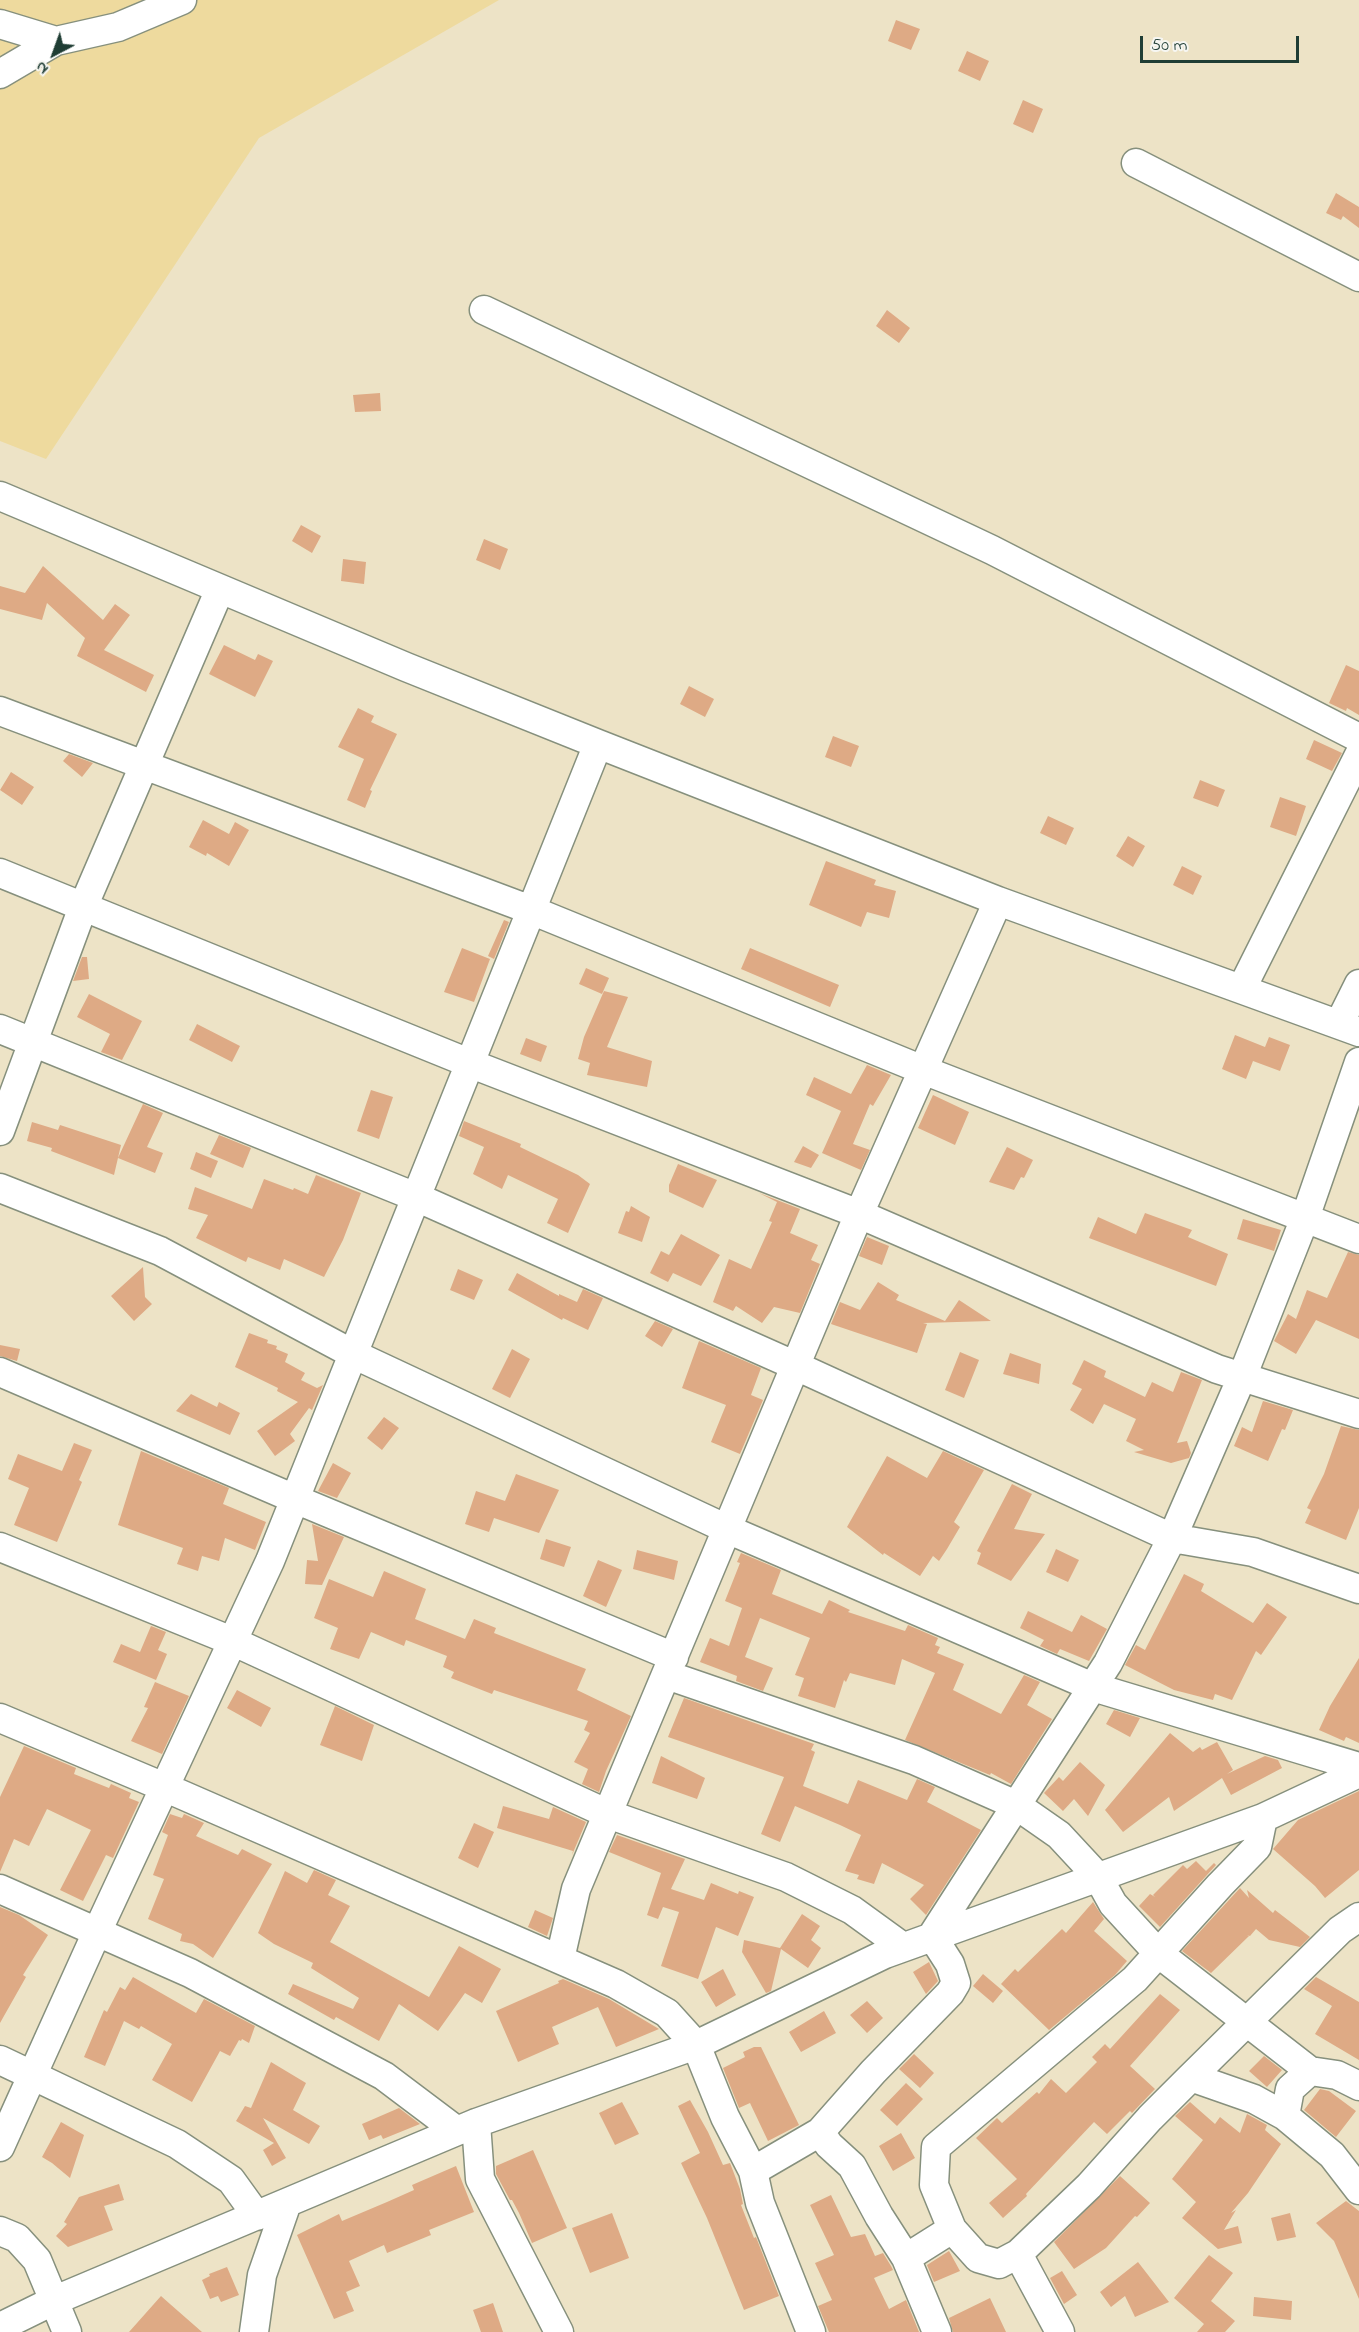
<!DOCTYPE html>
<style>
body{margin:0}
#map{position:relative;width:1359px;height:2332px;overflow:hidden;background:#ede3c6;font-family:"Indie Flower",sans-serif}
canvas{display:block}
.north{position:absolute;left:24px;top:24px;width:60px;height:60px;-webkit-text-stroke:4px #f6f6f2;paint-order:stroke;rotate:221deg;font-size:16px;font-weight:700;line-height:24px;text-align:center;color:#1f3d34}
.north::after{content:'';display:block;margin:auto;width:21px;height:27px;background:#1f3d34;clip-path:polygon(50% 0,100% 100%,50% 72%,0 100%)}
.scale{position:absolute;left:1140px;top:36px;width:159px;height:27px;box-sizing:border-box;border:3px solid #1f3d34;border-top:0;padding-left:8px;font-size:18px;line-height:21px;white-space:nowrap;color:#1f3d34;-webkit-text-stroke:4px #f6f6f2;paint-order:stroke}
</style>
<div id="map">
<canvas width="1359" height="2332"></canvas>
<div class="north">N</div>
<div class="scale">50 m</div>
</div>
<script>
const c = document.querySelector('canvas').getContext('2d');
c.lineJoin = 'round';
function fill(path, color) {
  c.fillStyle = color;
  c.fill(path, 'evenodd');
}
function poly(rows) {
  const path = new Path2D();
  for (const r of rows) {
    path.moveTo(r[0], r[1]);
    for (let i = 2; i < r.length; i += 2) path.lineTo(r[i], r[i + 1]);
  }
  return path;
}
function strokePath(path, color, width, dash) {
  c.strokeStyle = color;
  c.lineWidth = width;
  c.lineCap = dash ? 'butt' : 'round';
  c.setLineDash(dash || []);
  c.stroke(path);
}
fill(poly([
 [0,0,499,0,259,138,46,459,0,441]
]), '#eeda9e');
fill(poly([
 [896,20,920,29,911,50,888,41],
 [967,51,989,61,980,81,958,71],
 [1023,100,1043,109,1033,133,1013,124],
 [1336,193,1359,207,1359,228,1343,216,1341,220,1326,213],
 [887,310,910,328,899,343,876,326],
 [380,393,381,411,355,412,353,395],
 [301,525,321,536,312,553,292,541],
 [484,539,508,549,500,570,476,560],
 [343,559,366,562,364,584,341,581],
 [43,566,103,620,115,604,130,615,104,650,154,675,146,692,77,656,85,638,47,603,42,620,0,609,0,586,25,593],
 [224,645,255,660,258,654,273,661,255,697,209,674],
 [1346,665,1359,671,1359,715,1347,708,1346,711,1329,703],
 [689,686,714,699,705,717,680,704],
 [358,708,374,716,371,722,397,734,370,790,372,791,365,808,347,800,364,759,338,747],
 [833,736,859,746,851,767,825,757],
 [1314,740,1342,753,1332,771,1306,759],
 [69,754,93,763,82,777,63,761],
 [11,772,34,787,22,805,0,790],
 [1200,780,1225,790,1218,807,1193,798],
 [1280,797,1306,806,1296,836,1270,827],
 [1048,816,1074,828,1066,845,1040,833],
 [203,820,229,834,235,822,249,830,229,866,207,853,206,856,189,847],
 [1128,836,1145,846,1133,867,1116,856],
 [826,861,876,880,874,885,896,891,889,918,867,912,861,927,809,905],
 [1182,866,1202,876,1193,895,1173,885],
 [504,920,509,922,494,959,488,956],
 [462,948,490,959,474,1002,444,992],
 [750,948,839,985,830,1007,741,969],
 [82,957,87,957,89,979,73,981],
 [586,968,609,978,602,994,579,984],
 [604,991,628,997,607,1047,652,1061,647,1087,587,1075,590,1063,578,1059,584,1037],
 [89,994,142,1021,122,1060,101,1052,110,1034,77,1017],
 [197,1024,240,1046,232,1062,189,1040],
 [1235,1035,1265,1047,1269,1037,1290,1045,1280,1071,1253,1061,1246,1079,1222,1069],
 [526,1038,547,1046,541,1062,520,1054],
 [867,1065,891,1075,873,1106,870,1104,853,1144,870,1150,861,1170,822,1153,841,1111,806,1095,814,1077,851,1094],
 [371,1090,393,1097,379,1139,357,1131],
 [933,1095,969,1112,955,1145,918,1128],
 [143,1104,163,1113,147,1147,163,1153,155,1173,118,1158],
 [464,1121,521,1144,520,1147,578,1175,590,1184,568,1233,547,1223,558,1199,508,1175,502,1189,473,1174,484,1147,459,1136],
 [32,1122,58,1130,60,1125,121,1145,114,1175,51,1151,52,1148,27,1141],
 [219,1135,251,1148,243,1168,210,1154],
 [803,1146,819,1155,811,1168,794,1162],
 [1007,1147,1033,1160,1024,1178,1021,1177,1014,1190,989,1182],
 [196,1152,218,1161,211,1178,190,1169],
 [678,1164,717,1180,703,1208,669,1192,669,1185],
 [316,1175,361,1193,343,1240,324,1277,284,1259,280,1270,248,1257,246,1262,196,1238,208,1215,188,1209,195,1187,252,1209,264,1179,293,1190,294,1188,308,1194],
 [759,1193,800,1209,790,1233,818,1245,811,1260,820,1264,800,1313,774,1307,762,1323,736,1306,733,1311,713,1302,729,1259,751,1269,772,1222,769,1221,777,1202],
 [631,1206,650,1217,642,1242,618,1233,626,1211,629,1212],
 [1145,1213,1192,1230,1188,1237,1228,1254,1216,1286,1089,1238,1098,1217,1136,1234],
 [1243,1219,1281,1230,1274,1251,1237,1239],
 [681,1234,720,1255,701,1286,673,1273,668,1282,650,1273,661,1251,669,1255],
 [867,1237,889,1246,882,1265,859,1256],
 [1348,1252,1359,1255,1359,1339,1316,1320,1296,1354,1274,1341,1288,1314,1296,1319,1307,1290,1327,1298],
 [143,1267,145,1297,152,1304,134,1321,111,1296],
 [458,1269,483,1280,474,1300,450,1290],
 [517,1273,559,1296,559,1294,577,1302,583,1289,603,1298,588,1330,563,1318,562,1320,508,1290],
 [878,1282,899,1295,896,1300,945,1321,959,1300,991,1321,923,1323,927,1324,917,1353,831,1324,840,1302,860,1310],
 [655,1321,673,1329,662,1347,645,1336],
 [249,1333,268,1340,267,1343,277,1346,276,1349,288,1354,285,1362,305,1373,301,1380,317,1388,323,1385,312,1410,309,1408,290,1434,295,1441,275,1456,257,1431,298,1402,277,1391,278,1388,235,1367],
 [699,1341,761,1368,751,1395,763,1400,740,1454,711,1442,726,1405,682,1388],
 [0,1345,20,1349,17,1361,0,1356],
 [512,1349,530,1359,510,1398,492,1389],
 [960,1352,979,1360,964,1398,945,1390],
 [1010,1353,1041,1364,1039,1384,1003,1374],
 [1084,1360,1106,1371,1104,1377,1145,1397,1152,1382,1173,1392,1181,1372,1202,1380,1177,1443,1187,1441,1191,1453,1189,1458,1171,1463,1134,1452,1144,1450,1126,1441,1136,1419,1104,1404,1093,1424,1070,1410,1082,1389,1072,1384],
 [191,1394,217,1407,219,1402,240,1413,230,1435,176,1411],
 [1263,1401,1293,1410,1285,1430,1282,1429,1268,1461,1234,1446,1242,1427,1252,1432],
 [384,1417,399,1428,382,1450,367,1438],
 [1341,1426,1359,1430,1359,1508,1346,1540,1305,1523,1311,1510,1307,1508,1324,1474],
 [74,1443,92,1450,79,1480,82,1482,57,1542,14,1525,29,1488,8,1479,18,1454,62,1471],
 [141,1451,229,1488,223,1504,266,1522,255,1550,225,1538,219,1561,202,1556,198,1571,177,1564,183,1548,118,1525],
 [943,1451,984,1470,954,1522,960,1527,947,1549,939,1561,933,1556,920,1576,884,1553,883,1555,847,1527,887,1456,927,1478],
 [333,1463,351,1473,337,1498,318,1491],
 [516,1474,559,1490,539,1533,494,1518,489,1532,465,1524,476,1491,505,1501],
 [1012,1484,1032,1494,1014,1529,1045,1534,1011,1581,977,1564,981,1553,977,1551],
 [312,1524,344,1537,322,1585,305,1584,307,1560,318,1561],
 [546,1539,571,1547,564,1567,540,1559],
 [1056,1549,1079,1560,1068,1582,1046,1572],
 [637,1550,678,1561,674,1580,633,1569],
 [741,1553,781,1570,772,1594,822,1614,829,1600,850,1610,848,1612,905,1631,908,1625,938,1638,935,1645,940,1647,937,1653,964,1664,953,1690,1001,1714,1024,1675,1040,1682,1027,1705,1052,1719,1011,1784,991,1773,990,1775,905,1740,935,1673,902,1659,895,1685,850,1673,846,1682,844,1680,835,1708,798,1696,804,1678,795,1675,810,1638,760,1618,745,1657,773,1668,763,1691,736,1681,737,1676,700,1662,710,1638,729,1646,742,1608,725,1601,740,1563,737,1562],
 [598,1560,622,1570,606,1607,583,1596],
 [384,1571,426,1589,415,1619,465,1639,474,1619,496,1628,494,1633,586,1669,577,1690,631,1716,606,1771,599,1792,582,1784,588,1769,574,1762,590,1733,584,1730,588,1721,494,1690,492,1694,451,1678,454,1672,443,1667,447,1656,406,1640,404,1646,371,1632,359,1659,330,1649,338,1628,314,1618,329,1579,373,1597],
 [1184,1574,1204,1584,1201,1591,1253,1623,1267,1603,1287,1617,1261,1655,1256,1651,1232,1700,1215,1694,1213,1700,1174,1690,1125,1665,1136,1645,1145,1650],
 [1028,1611,1072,1632,1081,1615,1107,1629,1089,1661,1060,1649,1057,1654,1040,1646,1044,1640,1020,1628],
 [151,1626,166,1632,158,1650,167,1654,156,1680,113,1662,121,1644,140,1652],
 [1359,1658,1359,1743,1346,1737,1344,1741,1319,1730,1330,1706],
 [155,1682,189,1696,162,1754,131,1741,148,1708,144,1707],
 [237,1690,271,1708,261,1727,227,1708],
 [684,1698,814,1744,811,1750,815,1752,803,1786,848,1804,858,1780,907,1800,917,1779,935,1787,927,1802,981,1830,926,1915,910,1899,924,1885,882,1863,874,1884,857,1879,859,1875,845,1871,861,1835,840,1825,795,1806,780,1842,761,1834,784,1777,668,1737],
 [335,1706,374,1725,362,1761,320,1745],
 [1114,1710,1140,1718,1130,1737,1106,1724],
 [1170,1733,1193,1752,1200,1747,1202,1750,1217,1742,1233,1770,1227,1774,1265,1756,1278,1760,1282,1768,1231,1795,1222,1778,1174,1811,1169,1797,1123,1832,1105,1810],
 [24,1746,76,1768,74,1774,109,1788,111,1784,131,1793,129,1798,139,1802,113,1858,106,1855,83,1901,60,1890,91,1830,47,1809,29,1846,14,1839,0,1872,0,1797],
 [661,1756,705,1778,697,1799,652,1783],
 [1080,1762,1105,1785,1088,1816,1074,1799,1063,1811,1044,1793,1059,1777,1063,1781],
 [1359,1791,1359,1870,1325,1898,1315,1886,1273,1849,1298,1820],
 [503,1806,549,1819,553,1807,586,1822,572,1855,573,1851,497,1828],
 [170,1814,182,1818,184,1814,204,1823,196,1836,238,1855,242,1849,272,1864,213,1958,193,1944,180,1941,182,1934,148,1919,164,1879,153,1875,168,1835,162,1832],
 [474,1823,494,1832,478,1868,458,1858],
 [617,1835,685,1859,671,1889,704,1900,711,1883,738,1894,739,1891,754,1897,738,1936,716,1927,698,1979,661,1966,679,1912,663,1907,658,1919,647,1915,661,1873,609,1852],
 [1196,1861,1206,1871,1214,1863,1216,1865,1160,1927,1139,1906,1150,1894,1155,1897,1153,1895,1183,1865,1187,1869],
 [314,1870,336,1880,328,1895,350,1906,330,1942,429,1997,459,1946,501,1969,482,2003,465,1993,438,2031,399,2004,379,2041,336,2017,334,2020,288,1994,293,1984,353,2009,359,1998,311,1968,313,1963,274,1944,258,1933,285,1871,307,1883],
 [1240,1888,1249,1898,1247,1890,1273,1913,1275,1910,1310,1937,1300,1947,1269,1940,1256,1929,1250,1936,1247,1935,1249,1936,1211,1973,1182,1951],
 [1093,1902,1104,1919,1094,1931,1127,1961,1115,1975,1049,2030,1001,1984,1015,1969,1018,1972,1062,1929,1066,1933],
 [0,1907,19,1915,48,1935,23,1975,26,1977,0,2023],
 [535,1910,553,1918,547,1936,528,1927],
 [802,1914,820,1926,811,1940,821,1948,808,1968,781,1949,771,1991,766,1993,742,1952,744,1940,780,1948],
 [929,1962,938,1981,926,1994,913,1972],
 [723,1969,736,1995,716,2007,701,1982],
 [983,1974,1003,1991,993,2003,973,1986],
 [133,1977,196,2013,204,1999,255,2026,249,2043,242,2039,241,2041,239,2040,230,2056,220,2051,192,2102,152,2080,172,2044,141,2026,139,2029,124,2021,105,2066,84,2057,104,2010,107,2012,120,1987,125,1990],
 [1316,1977,1359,2002,1359,2060,1315,2034,1332,2006,1304,1989],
 [563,1979,609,1999,659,2029,616,2047,598,2007,552,2027,559,2044,518,2062,496,2011,559,1983,558,1981],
 [1160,1994,1180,2010,1130,2066,1155,2089,1132,2113,1130,2111,1107,2134,1094,2122,1026,2194,1027,2196,1003,2218,989,2203,1017,2179,976,2138,997,2118,1002,2123,1037,2092,1039,2094,1051,2079,1066,2093,1097,2062,1092,2057,1105,2044,1110,2049],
 [867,2001,883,2018,867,2033,850,2015],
 [824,2011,836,2033,801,2052,789,2032],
 [754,2047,761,2047,799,2125,768,2141,750,2103,739,2108,723,2068,745,2057,743,2052],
 [914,2054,934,2073,920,2088,899,2069],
 [1264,2056,1282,2070,1267,2087,1249,2071],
 [271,2062,306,2083,293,2110,320,2126,309,2144,263,2118,286,2158,272,2166,263,2150,274,2143,236,2121,245,2106,251,2108],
 [906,2083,923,2099,897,2126,880,2110],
 [1320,2089,1329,2091,1356,2111,1336,2137,1304,2110],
 [690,2100,708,2132,723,2165,730,2163,740,2189,743,2204,741,2205,754,2238,756,2237,779,2296,744,2310,707,2218,681,2163,700,2153,678,2106],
 [622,2102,639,2134,615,2145,599,2113],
 [1190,2102,1215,2124,1220,2117,1240,2133,1247,2114,1267,2125,1265,2130,1281,2144,1248,2193,1231,2213,1236,2210,1224,2230,1238,2226,1242,2243,1218,2249,1182,2218,1196,2202,1172,2179,1203,2140,1175,2116],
 [399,2108,420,2124,383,2139,381,2135,369,2140,362,2124],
 [61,2122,84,2135,70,2178,52,2163,42,2157],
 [901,2133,915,2158,893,2171,879,2146],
 [533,2150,567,2228,532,2243,519,2213,512,2200,510,2200,496,2174,496,2166],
 [456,2166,474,2212,429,2230,431,2235,387,2253,384,2245,349,2261,360,2286,346,2292,354,2311,334,2319,297,2235,339,2214,342,2221,387,2202,414,2190,412,2185],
 [1120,2176,1150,2203,1137,2217,1135,2216,1106,2248,1074,2269,1054,2242],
 [119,2184,124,2200,104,2206,113,2230,68,2247,56,2236,67,2224,64,2222,79,2197],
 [831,2195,851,2237,865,2234,875,2256,883,2253,891,2266,893,2270,874,2278,889,2309,906,2300,919,2332,829,2332,818,2306,832,2300,815,2263,834,2255,810,2205],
 [1346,2201,1359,2211,1359,2299,1334,2241,1316,2223],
 [612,2213,629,2258,590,2273,572,2228],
 [1290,2213,1296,2237,1277,2241,1271,2218],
 [949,2251,960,2271,934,2282,927,2265],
 [1209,2255,1233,2273,1211,2301,1235,2321,1225,2332,1197,2332,1204,2324,1174,2298],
 [1138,2262,1169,2302,1135,2317,1125,2296,1111,2307,1100,2292],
 [227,2267,239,2295,221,2302,218,2296,210,2299,202,2280,210,2276,209,2274],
 [1062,2271,1077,2295,1064,2304,1050,2278],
 [161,2296,170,2304,202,2332,129,2332],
 [1254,2297,1292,2301,1291,2320,1253,2316],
 [990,2298,1006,2332,953,2332,949,2318],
 [493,2303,503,2332,481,2332,473,2310]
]), '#deaa85');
const minor = poly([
 [0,24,56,41],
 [0,74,56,41,118,27,182,0],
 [1136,163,1359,277],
 [484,310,992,550,1359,738],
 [0,496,406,667,598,744,998,901,1359,1032],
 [0,711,531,910,923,1070,1359,1239],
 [0,873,469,1063,859,1214,1217,1369,1359,1414],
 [1242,988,1359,755],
 [1339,1024,1359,984],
 [0,1029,416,1197,796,1366,1172,1538,1108,1663,932,1936,950,1964,956,1983,950,1993,873,2072,820,2132,753,2171],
 [1359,1062,1305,1218,1242,1377,1172,1538,1253,1552,1359,1589],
 [0,1131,83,907,220,589],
 [0,1188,160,1251,353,1354,727,1529,1093,1687,1359,1767],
 [0,1372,295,1499,674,1657],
 [0,1547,232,1641,608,1814,786,1877,852,1910,903,1947],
 [667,1675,914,1760,1016,1805,1059,1835,1098,1877,1113,1904,1158,1953,1310,2071],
 [0,1718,164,1787,616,1984,667,2013,696,2045,725,2117,753,2171,760,2203,811,2332],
 [0,1889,190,1973,384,2076,457,2131],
 [1359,1917,1340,1930,1191,2077,1254,2099,1285,2116,1332,2155,1359,2190],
 [560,1959,576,1889,859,1214,998,901],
 [0,2060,177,2144,231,2180,257,2216],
 [1285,2116,1290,2089,1310,2071,1337,2075,1359,2086],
 [476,2123,480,2179,559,2332],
 [820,2132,829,2145,852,2166,879,2216,906,2258,937,2332],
 [0,2147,97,1932,270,1561,598,744],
 [0,2231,17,2238,37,2260,67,2332],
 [1018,2254,1089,2186,1150,2118,1191,2077],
 [906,2258,952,2229],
 [0,2327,53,2301,476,2123,696,2045,885,1954,1263,1818,1359,1773],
 [254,2332,262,2275,287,2203],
 [1060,2332,1018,2254,999,2264,978,2258,952,2229,934,2185,936,2147,1135,1979,1220,1885,1257,1847,1263,1818]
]);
strokePath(minor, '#86907d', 31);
strokePath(minor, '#fff', 28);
</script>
